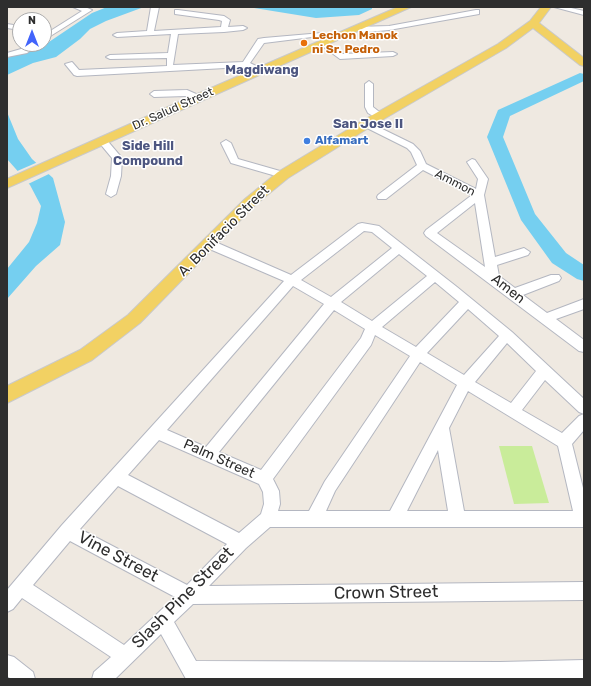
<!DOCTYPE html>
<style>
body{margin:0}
#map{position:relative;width:591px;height:686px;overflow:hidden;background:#efe9e1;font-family:Rubik,sans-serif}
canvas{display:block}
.frame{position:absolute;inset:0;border:8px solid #2e2e2e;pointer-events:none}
.north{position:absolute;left:12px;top:12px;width:40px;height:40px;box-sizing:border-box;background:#fff;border:1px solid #ababab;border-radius:50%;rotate:0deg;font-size:11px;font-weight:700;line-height:16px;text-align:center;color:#2e2e2e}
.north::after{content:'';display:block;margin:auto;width:14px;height:18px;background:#4264fb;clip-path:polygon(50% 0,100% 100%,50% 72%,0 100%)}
</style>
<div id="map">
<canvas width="591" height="686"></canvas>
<div class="frame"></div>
<div class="north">N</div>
</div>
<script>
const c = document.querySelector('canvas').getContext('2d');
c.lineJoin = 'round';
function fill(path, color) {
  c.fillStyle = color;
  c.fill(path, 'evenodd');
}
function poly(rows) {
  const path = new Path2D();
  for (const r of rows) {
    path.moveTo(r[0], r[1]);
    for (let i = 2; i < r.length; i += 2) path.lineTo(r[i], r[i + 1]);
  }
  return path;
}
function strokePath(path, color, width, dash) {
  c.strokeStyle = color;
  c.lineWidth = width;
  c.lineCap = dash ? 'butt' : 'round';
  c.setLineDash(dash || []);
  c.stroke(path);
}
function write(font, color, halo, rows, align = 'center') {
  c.font = font + ' Rubik,sans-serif';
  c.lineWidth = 3;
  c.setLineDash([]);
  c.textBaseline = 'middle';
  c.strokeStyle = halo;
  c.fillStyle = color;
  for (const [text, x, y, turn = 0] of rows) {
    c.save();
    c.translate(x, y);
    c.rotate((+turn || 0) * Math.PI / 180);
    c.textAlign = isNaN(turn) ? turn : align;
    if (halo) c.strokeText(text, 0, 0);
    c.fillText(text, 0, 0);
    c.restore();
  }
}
fill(poly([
 [499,446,532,446,549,503,514,504]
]), '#c9ec9a');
fill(poly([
 [107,7,144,7,106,21,90,29,80,39,56,57,33,63,7,75,7,58,43,46,92,13],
 [248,7,372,7,372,9,359,15,316,18],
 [7,112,18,139,32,159,53,178,65,222,60,245,36,266,7,299,7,269,29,242,37,223,41,206,30,185,7,159]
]), '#75cff0');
fill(poly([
 [38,162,51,173,26,185,15,172]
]), '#efe9e1');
fill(poly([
 [580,73,584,74,584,81,510,116,503,137,535,214,566,253,584,265,584,281,577,279,552,263,521,220,487,137,498,110,580,73]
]), '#75cff0');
const minor = poly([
 [73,7,85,7,92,10,44,40,44,35,82,11,73,7],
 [151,7,159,7,154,31,221,27,222,21,219,20,175,14,175,10,178,10,224,16,230,20,228,27,243,26,247,28,243,30,224,32,178,34,173,65,243,62,258,39,264,38,322,33,338,39,334,41,321,37,312,37,264,43,250,63,262,69,262,73,259,73,244,67,77,76,74,75,65,64,72,62,79,70,167,66,167,58,110,59,106,57,110,55,168,53,171,34,117,37,113,35,117,33,147,31,151,7],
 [554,7,567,7,584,11,584,15,554,7],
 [476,10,479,10,479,14,389,30,367,32,356,31,352,29,356,27,389,26,476,10],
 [7,24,20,26,20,30,7,28,7,24],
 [321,41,327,41,342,54,393,52,397,54,393,56,340,59,321,45,321,41],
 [30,44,40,44,27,53,7,57,7,53,21,49,30,44],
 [369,81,373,84,373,107,382,114,382,118,376,118,368,113,365,107,365,84,369,81],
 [187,90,203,97,199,100,186,96,154,97,150,94,154,91,187,90],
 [366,121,413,144,420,151,426,164,476,189,478,179,467,162,472,159,475,160,488,179,484,195,495,257,524,248,530,252,528,255,497,265,499,276,515,288,551,275,559,275,561,278,559,281,523,295,547,313,584,299,584,309,556,319,584,340,584,352,579,351,426,236,424,233,426,230,472,195,423,170,386,199,378,199,377,197,378,195,417,165,411,152,407,148,363,126,363,122,366,121],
 [475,203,485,267,437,233,475,203],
 [102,137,105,138,122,158,121,176,116,194,111,197,106,194,111,176,112,158,97,140,102,137],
 [226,140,231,143,238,159,287,173,288,175,283,178,231,163,221,143,226,140],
 [362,223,379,226,457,287,512,332,584,399,584,430,572,444,584,492,584,527,270,527,246,548,209,586,584,582,584,600,193,604,174,622,196,661,500,662,584,660,584,678,186,679,161,634,115,679,92,679,94,672,111,657,22,598,13,609,7,612,7,590,62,525,284,281,205,247,203,244,209,240,213,241,291,275,358,224,362,223],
 [364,231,372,232,392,248,331,297,301,280,364,231],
 [399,254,427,276,372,321,341,302,399,254],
 [435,282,459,302,416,347,382,327,435,282],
 [293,286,324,304,206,447,167,430,293,286],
 [468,309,499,336,464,375,427,353,468,309],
 [334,310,365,329,361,338,261,470,219,452,334,310],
 [375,335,410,356,325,481,309,511,278,511,280,504,279,491,273,479,371,345,375,335],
 [507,343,536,371,511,403,475,382,507,343],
 [420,362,457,385,390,511,326,511,335,491,420,362],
 [545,380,579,412,584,414,579,416,562,433,522,410,545,380],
 [468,391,558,446,573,511,464,511,449,428,468,391],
 [159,440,259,484,263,492,264,504,261,514,239,533,128,475,159,440],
 [438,450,448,511,407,511,438,450],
 [118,486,227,544,187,585,80,529,118,486],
 [70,541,175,597,124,645,33,585,70,541],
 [7,655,14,657,33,672,35,679,11,679,7,676,7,655]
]);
const major = poly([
 [398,7,411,7,7,188,7,179,195,95,398,7],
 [541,7,551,7,539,23,584,58,584,66,580,65,533,28,506,48,370,127,288,178,255,205,140,323,92,360,7,403,7,386,80,350,128,315,245,199,278,172,362,121,498,44,530,21,541,7]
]);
strokePath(minor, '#b4b7c1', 2);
strokePath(major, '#c9c9c9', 2);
fill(minor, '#fff');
fill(major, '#f2d163');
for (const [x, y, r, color] of [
 [304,43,4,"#e8710a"],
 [307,141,4,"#3f7fe0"]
]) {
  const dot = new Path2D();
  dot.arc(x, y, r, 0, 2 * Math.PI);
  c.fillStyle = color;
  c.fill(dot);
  strokePath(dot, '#fff', 1.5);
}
write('bold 12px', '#c56008', '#fff', [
 ["Lechon Manok",312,36],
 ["ni Sr. Pedro",312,50]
], 'left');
write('12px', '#2e2e2e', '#fff', [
 ["Dr. Salud Street",173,109,-24],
 ["Ammon",455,183,27]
]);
write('bold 12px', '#366cbe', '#fff', [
 ["Alfamart",315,141]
], 'left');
write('bold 13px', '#4d5680', '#fff', [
 ["Magdiwang",262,70],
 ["San Jose II",368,124]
]);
write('bold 13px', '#4d5680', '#fff', [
 ["Side Hill",148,146],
 ["Compound",148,161]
]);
write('14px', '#2e2e2e', '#fff', [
 ["A. Bonifacio Street",224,231,-45],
 ["Amen",508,289,38],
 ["Palm Street",219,459,24]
]);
write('17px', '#2e2e2e', '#fff', [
 ["Vine Street",118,557,28],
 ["Crown Street",386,593,-1],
 ["Slash Pine Street",183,598,-45]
]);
</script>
